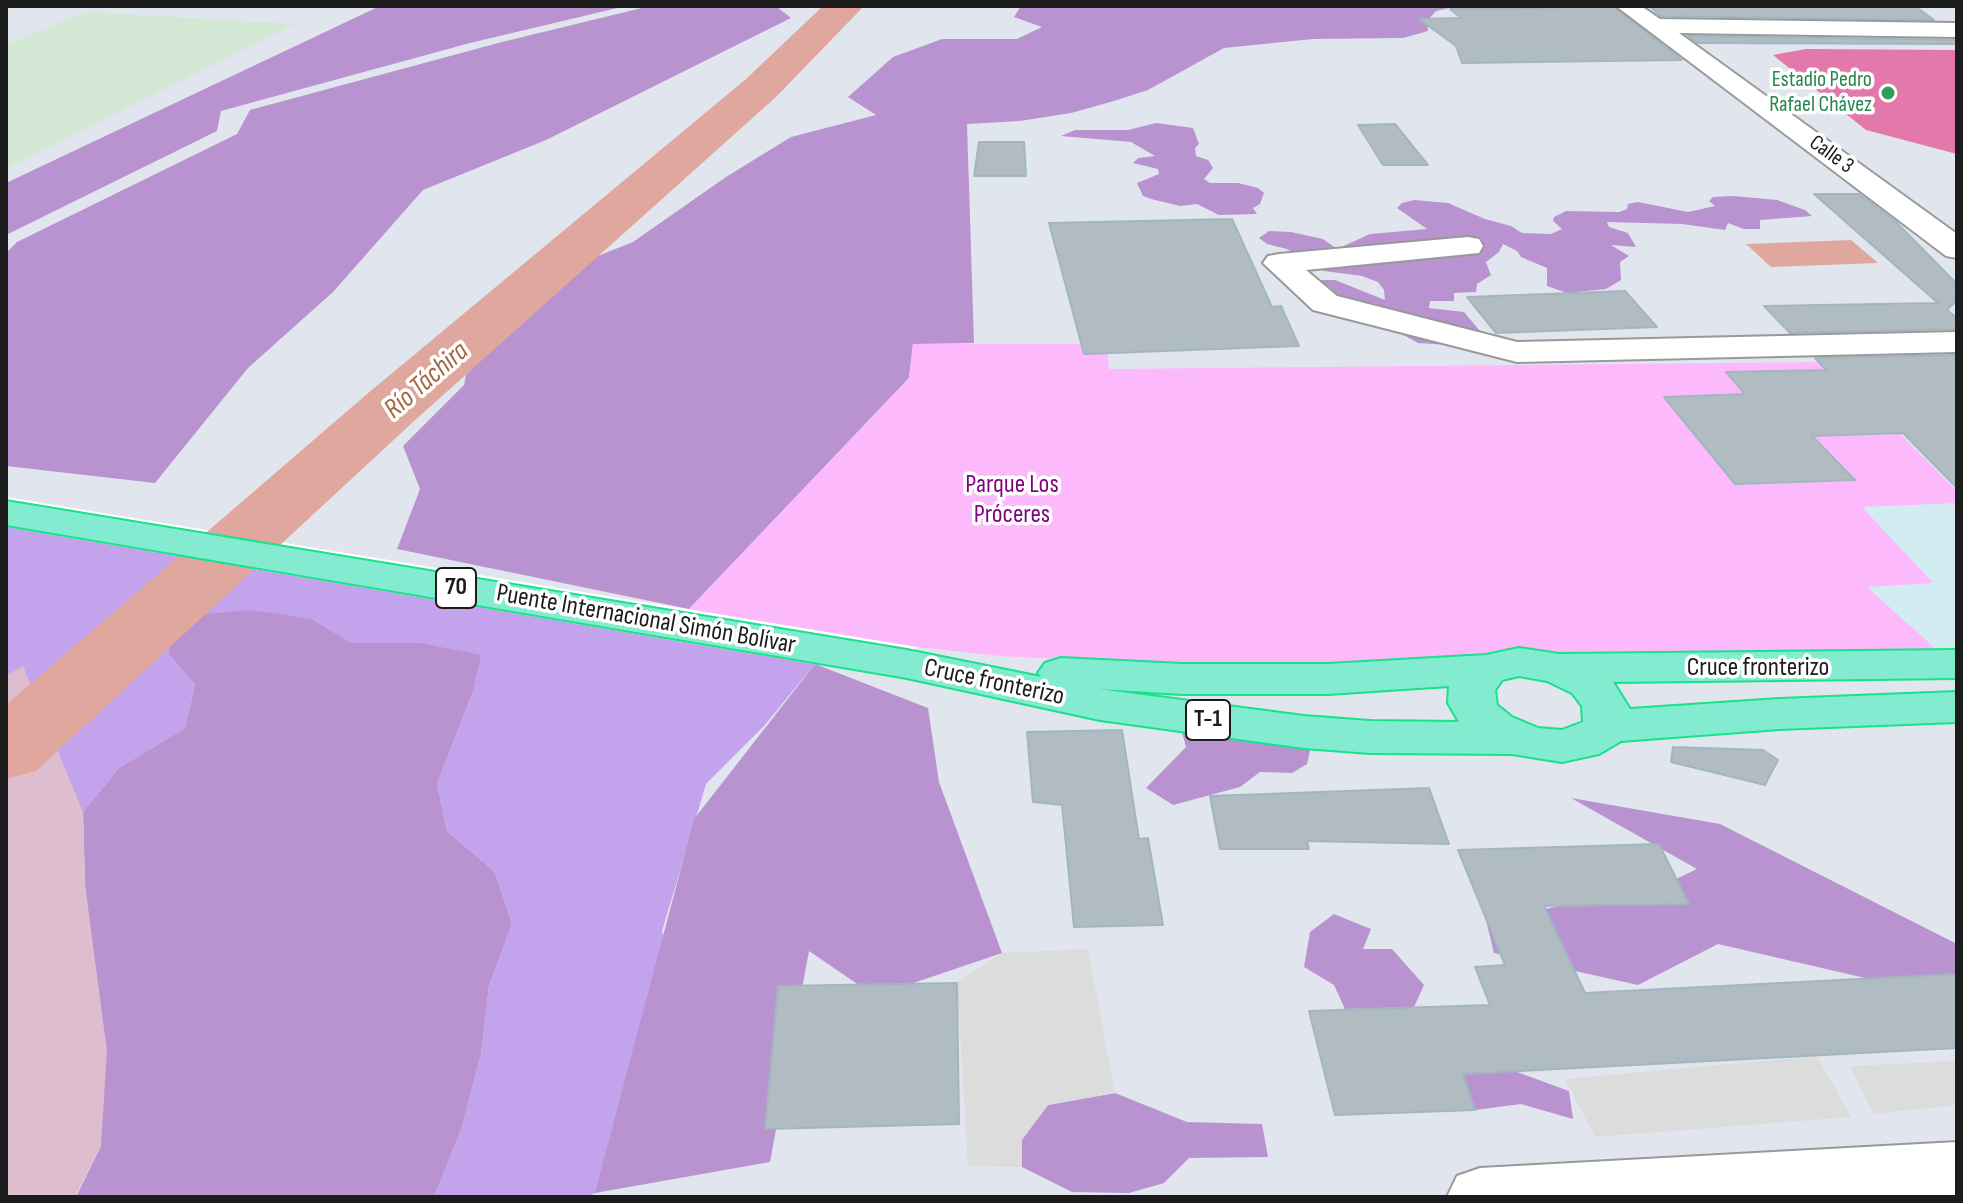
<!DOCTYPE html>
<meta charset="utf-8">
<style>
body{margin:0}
#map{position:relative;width:1963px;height:1203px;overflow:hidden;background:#e1e6ee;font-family:"Sofia Sans Condensed",sans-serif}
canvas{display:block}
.frame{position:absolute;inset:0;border:8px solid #1c1c1c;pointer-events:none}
</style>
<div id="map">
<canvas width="1963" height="1203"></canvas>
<div class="frame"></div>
</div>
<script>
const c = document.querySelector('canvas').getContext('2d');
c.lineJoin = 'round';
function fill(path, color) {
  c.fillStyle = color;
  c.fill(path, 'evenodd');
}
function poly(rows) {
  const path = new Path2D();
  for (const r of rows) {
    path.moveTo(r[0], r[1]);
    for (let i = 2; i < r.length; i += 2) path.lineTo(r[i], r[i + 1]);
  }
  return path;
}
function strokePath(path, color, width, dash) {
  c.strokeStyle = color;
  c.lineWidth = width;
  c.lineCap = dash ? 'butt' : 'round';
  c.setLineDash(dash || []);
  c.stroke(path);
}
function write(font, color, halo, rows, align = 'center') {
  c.font = font + ' "Sofia Sans Condensed",sans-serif';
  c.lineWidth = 7;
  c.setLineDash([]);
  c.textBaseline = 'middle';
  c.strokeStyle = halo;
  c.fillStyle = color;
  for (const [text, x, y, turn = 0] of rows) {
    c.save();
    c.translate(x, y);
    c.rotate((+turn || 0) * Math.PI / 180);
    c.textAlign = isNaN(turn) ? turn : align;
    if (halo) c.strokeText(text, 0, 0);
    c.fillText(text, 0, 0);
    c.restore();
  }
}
fill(poly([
 [87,12,296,24,6,168,6,45]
]), '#d2e8d5');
fill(poly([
 [1945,503,1957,515,1957,690,1866,586,1932,583,1861,506]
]), '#d3ecf1');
fill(poly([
 [6,521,815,664,764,726,706,784,662,931,674,969,595,1193,588,1197,434,1197,462,1127,481,1054,489,986,512,924,495,872,447,831,437,784,472,694,420,643,352,643,312,619,169,655,195,684,185,728,119,768,83,812,28,769,6,762]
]), '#c2a3ec');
fill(poly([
 [380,6,626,6,470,43,221,111,217,131,6,235,6,183],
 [650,6,776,6,791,18,546,140,423,190,333,292,248,368,155,483,6,466,6,253,17,242,237,134,250,110,502,42],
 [1021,6,1458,6,1436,11,1427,21,1428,31,1403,38,1313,39,1224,48,1148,90,1114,101,1071,113,1020,121,967,124,974,343,913,344,909,378,689,609,397,549,420,489,403,446,464,385,476,324,515,289,633,242,726,177,791,137,876,115,848,97,893,57,942,39,1017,39,1042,27,1014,17],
 [1156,123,1193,128,1199,144,1195,148,1196,156,1208,160,1213,168,1204,179,1210,183,1238,183,1258,188,1264,193,1260,204,1253,208,1257,214,1219,215,1197,204,1180,206,1151,199,1143,196,1137,183,1159,174,1158,169,1133,163,1138,158,1155,156,1131,142,1061,136,1075,130,1128,130],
 [1734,196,1777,200,1805,210,1812,216,1760,220,1760,229,1744,229,1728,223,1725,230,1682,224,1607,222,1609,227,1628,233,1636,247,1611,245,1629,256,1620,262,1621,280,1606,289,1567,293,1547,286,1547,268,1521,257,1517,251,1503,244,1499,252,1486,262,1491,275,1477,284,1476,292,1454,293,1454,301,1430,301,1429,308,1464,312,1485,337,1449,345,1418,343,1400,333,1397,325,1374,308,1378,304,1332,299,1331,288,1315,284,1320,280,1335,280,1385,300,1384,290,1378,282,1362,276,1324,271,1287,249,1267,244,1259,238,1269,231,1291,232,1323,239,1337,249,1370,234,1427,229,1397,208,1402,203,1414,200,1448,203,1485,219,1511,226,1522,233,1551,234,1562,229,1553,221,1554,217,1566,211,1619,212,1627,209,1628,204,1638,202,1688,212,1715,206,1709,201,1713,197],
 [250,610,312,619,352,643,420,643,481,655,472,694,437,784,447,831,495,872,512,924,489,986,481,1054,462,1127,434,1197,76,1197,101,1146,94,962,85,885,83,812,119,768,185,728,195,684,169,655,175,617],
 [815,664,928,708,939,782,1002,953,875,996,809,951,770,1162,595,1193,694,819],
 [1236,723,1304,732,1310,751,1307,764,1292,773,1260,772,1240,787,1173,805,1146,788,1186,747,1180,725,1201,739],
 [1571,798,1720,824,1957,944,1957,979,1865,978,1718,944,1638,985,1494,953,1486,920,1657,888,1697,869],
 [1334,914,1371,929,1363,949,1392,949,1424,985,1414,1007,1345,1009,1334,985,1304,967,1310,932],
 [1439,1006,1502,1036,1517,1072,1569,1091,1573,1119,1521,1104,1475,1110],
 [1115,1093,1187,1122,1262,1124,1268,1157,1189,1158,1164,1183,1129,1193,1072,1192,1022,1167,1021,1140,1048,1105]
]), '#b993d0');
fill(poly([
 [23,666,83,812,85,885,107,1051,101,1146,75,1197,6,1197,6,676]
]), '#ddbdce');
fill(poly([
 [913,344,1107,344,1109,369,1828,362,1957,491,1957,503,1862,507,1933,583,1867,587,1940,653,1529,656,1309,664,1157,664,1000,656,917,647,689,609,909,378]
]), '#fcbafc');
fill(poly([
 [1806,49,1957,50,1957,154,1866,130,1773,55]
]), '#e379ab');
fill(poly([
 [1088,949,1115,1093,1048,1105,1022,1140,1022,1167,968,1166,957,983,1002,953],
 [1817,1056,1851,1117,1595,1137,1565,1079],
 [1957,1061,1957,1105,1873,1114,1850,1066]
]), '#dcdcdc');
fill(poly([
 [1851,240,1878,263,1771,267,1746,244]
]), '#dfa79e');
fill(poly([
 [6,497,917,647,901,679,6,527]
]), '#fff');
fill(poly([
 [823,6,864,6,776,97,413,422,36,771,6,779,6,705,367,394,746,79,823,6]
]), '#dfa79e');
const building = poly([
 [1649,6,1915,6,1934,20,1661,16,1649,6],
 [1614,7,1682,60,1462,63,1456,46,1419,19,1461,18,1450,9,1614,7],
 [1688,36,1957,40,1957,44,1698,43,1688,36],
 [1395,124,1428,165,1383,165,1358,125,1395,124],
 [979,142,1024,142,1026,176,974,176,979,142],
 [1814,194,1859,194,1896,222,1957,284,1957,300,1947,310,1957,318,1957,329,1790,333,1764,306,1938,303,1814,194],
 [1232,219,1272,307,1281,306,1299,346,1084,354,1049,223,1232,219],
 [1625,291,1657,327,1496,333,1467,297,1625,291],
 [1957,355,1957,488,1903,433,1812,436,1855,480,1735,484,1664,397,1745,394,1726,372,1826,370,1815,358,1957,355],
 [1122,730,1139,839,1148,838,1163,925,1074,927,1062,805,1033,802,1027,732,1122,730],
 [1673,747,1763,750,1778,760,1765,785,1671,762,1673,747],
 [1429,788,1449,844,1307,841,1309,849,1220,849,1210,796,1429,788],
 [1659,844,1689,904,1544,906,1585,993,1957,974,1957,1048,1463,1074,1475,1110,1335,1115,1309,1011,1490,1005,1475,967,1505,965,1458,850,1659,844],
 [957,983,959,1124,765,1129,778,986,957,983]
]);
fill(building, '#b0bcc2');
strokePath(building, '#a2b6c1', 2);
const street = poly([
 [1616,6,1641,6,1660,19,1957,23,1957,37,1679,33,1957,234,1957,258,1946,256,1616,6],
 [1468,237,1479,239,1483,246,1479,253,1306,270,1337,296,1517,342,1957,332,1957,352,1517,362,1313,310,1263,263,1268,256,1279,254,1468,237],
 [1957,1142,1957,1197,1447,1197,1457,1176,1480,1168,1957,1142]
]);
const highway = poly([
 [6,501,907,650,1041,677,1038,673,1045,663,1061,658,1182,664,1328,664,1486,655,1519,648,1559,654,1957,650,1957,678,1613,682,1630,709,1779,699,1957,692,1957,722,1779,729,1621,741,1599,754,1562,762,1512,754,1370,753,1304,748,1100,720,907,678,6,525,6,501],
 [1519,676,1547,681,1572,693,1582,706,1583,722,1562,730,1538,728,1512,717,1497,705,1495,690,1502,680,1519,676],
 [1449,686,1448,703,1459,722,1370,721,1304,716,1098,689,1182,694,1328,694,1449,686]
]);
strokePath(street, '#999', 4);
strokePath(highway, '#19e18c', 4);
fill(street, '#fff');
fill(highway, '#83ebcf');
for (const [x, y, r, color] of [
 [1888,93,8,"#2e9e5b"]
]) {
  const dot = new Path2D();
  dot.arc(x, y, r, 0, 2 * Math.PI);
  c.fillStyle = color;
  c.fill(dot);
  strokePath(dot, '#fff', 3);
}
write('22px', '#27864d', '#fff', [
 ["Estadio Pedro",1872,80],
 ["Rafael Chávez",1872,105]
], 'right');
write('22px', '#1c1c1c', '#fff', [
 ["Calle 3",1831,155,36]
]);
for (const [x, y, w] of [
 [456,588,40],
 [1208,720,44]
]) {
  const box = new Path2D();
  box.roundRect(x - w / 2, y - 20, w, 40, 6);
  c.fillStyle = '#fff';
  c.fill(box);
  strokePath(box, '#1c1c1c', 2);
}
write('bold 24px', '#1c1c1c', null, [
 ["70",456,588],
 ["T-1",1208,720]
]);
write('26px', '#7f057f', '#fff', [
 ["Parque Los",1012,485],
 ["Próceres",1012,515]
]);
write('26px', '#1c1c1c', '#fff', [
 ["Puente Internacional Simón Bolívar",646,620,10],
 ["Cruce fronterizo",1758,668],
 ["Cruce fronterizo",994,683,12]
]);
write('italic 28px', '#a1673e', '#fff', [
 ["Río Táchira",427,381,-41]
]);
</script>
